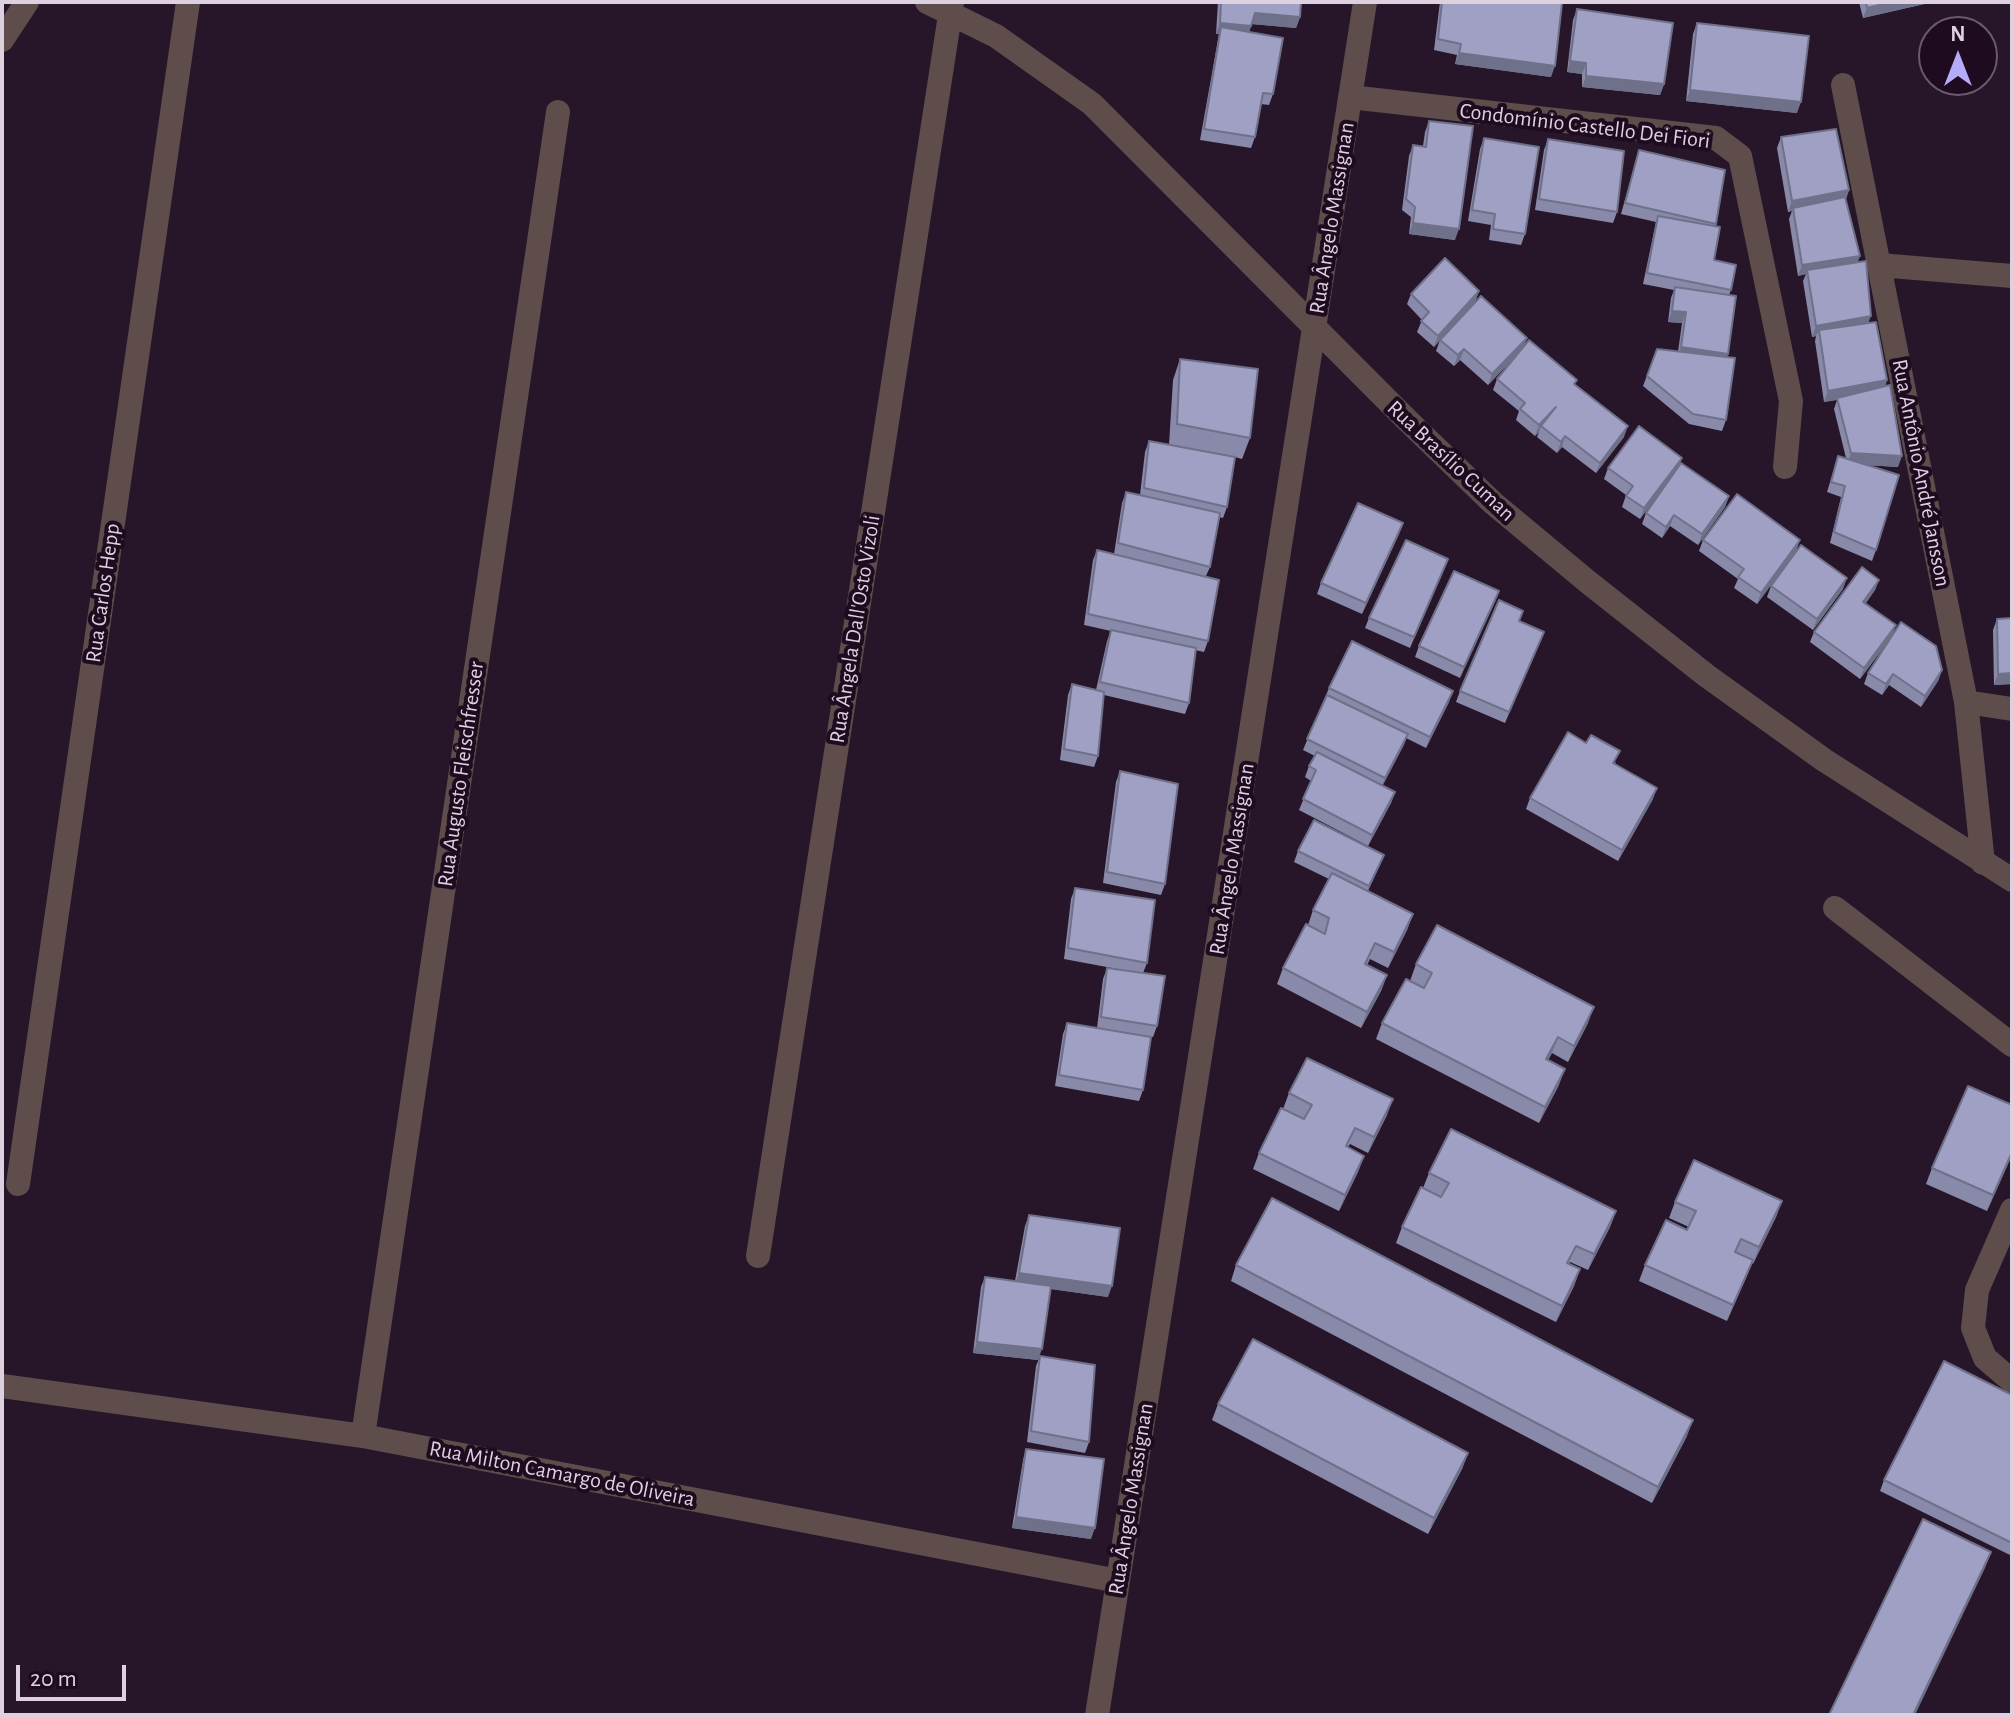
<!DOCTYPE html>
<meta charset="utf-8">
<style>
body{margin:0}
#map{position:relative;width:2014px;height:1717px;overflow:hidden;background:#27152a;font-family:"Alegreya Sans",sans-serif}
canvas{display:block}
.frame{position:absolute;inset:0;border:4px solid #ddd0df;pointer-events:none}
.north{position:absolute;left:1918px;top:16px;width:80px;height:80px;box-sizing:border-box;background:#1e0b20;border:2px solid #6a5a6c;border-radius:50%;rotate:0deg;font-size:22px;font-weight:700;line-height:32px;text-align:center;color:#ddd0df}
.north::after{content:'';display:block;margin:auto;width:28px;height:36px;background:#b6abf8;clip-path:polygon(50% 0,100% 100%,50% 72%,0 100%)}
.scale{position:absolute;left:16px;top:1665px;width:110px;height:36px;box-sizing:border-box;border:4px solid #ddd0df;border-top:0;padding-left:10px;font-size:24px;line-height:28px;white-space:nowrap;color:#ddd0df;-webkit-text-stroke:6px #1e0b20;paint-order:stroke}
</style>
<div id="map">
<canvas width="2014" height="1717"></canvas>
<div class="frame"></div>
<div class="north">N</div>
<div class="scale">20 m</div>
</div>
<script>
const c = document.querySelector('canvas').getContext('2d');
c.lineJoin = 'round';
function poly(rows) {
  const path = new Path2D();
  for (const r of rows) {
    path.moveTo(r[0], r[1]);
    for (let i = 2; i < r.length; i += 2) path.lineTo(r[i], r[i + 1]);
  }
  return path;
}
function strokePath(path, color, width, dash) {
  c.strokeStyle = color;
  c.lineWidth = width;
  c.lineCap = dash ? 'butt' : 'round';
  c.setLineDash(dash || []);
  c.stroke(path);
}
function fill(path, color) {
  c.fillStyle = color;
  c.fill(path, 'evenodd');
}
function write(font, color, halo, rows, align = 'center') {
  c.font = font + ' "Alegreya Sans",sans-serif';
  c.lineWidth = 8;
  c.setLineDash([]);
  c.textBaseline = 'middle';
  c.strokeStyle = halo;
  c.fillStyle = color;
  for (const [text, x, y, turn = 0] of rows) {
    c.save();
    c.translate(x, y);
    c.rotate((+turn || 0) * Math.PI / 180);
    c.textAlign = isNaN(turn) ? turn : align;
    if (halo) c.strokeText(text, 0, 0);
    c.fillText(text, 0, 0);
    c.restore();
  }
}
strokePath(poly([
 [927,2,996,36,1092,104,1407,420,1493,503,1588,582,1707,676,1824,760,2012,880],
 [2,40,27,2],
 [1843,85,1966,702,1983,863],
 [1350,97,1716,138,1740,156,1791,401,1785,467],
 [1879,265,2012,276],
 [1966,702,2012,709],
 [1835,908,2012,1045],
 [18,1184,188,2],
 [2012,1210,1977,1290,1973,1328,1985,1358,2012,1381],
 [758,1256,952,2],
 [2,1386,363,1436,1118,1581],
 [363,1436,558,112],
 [1097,1715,1365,2]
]), '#5e4d4b', 24);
fill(poly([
 [1218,2,1301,2,1300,17,1296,28,1252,24,1249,32,1273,94,1269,105,1261,104,1255,137,1251,148,1200,140,1219,34,1216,34],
 [1440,2,1557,2,1551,77,1455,64,1457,55,1434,50],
 [1859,2,1933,2,1863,18],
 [1577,9,1664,84,1660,95,1582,87,1582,74,1567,72,1573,20],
 [1697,23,1797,113,1686,101,1693,34],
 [1429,121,1455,240,1409,234,1411,217,1402,210,1409,156,1413,145,1423,146,1425,132],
 [1781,137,1849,190,1846,199,1869,323,1887,380,1885,387,1898,467,1867,465,1876,550,1872,561,1830,543,1841,497,1827,492,1838,456,1846,458,1834,409,1837,400,1824,402,1815,341,1816,336,1812,337,1803,281,1806,274,1798,276,1789,219,1792,211,1788,212,1777,148],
 [1484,138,1525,234,1521,245,1489,240,1491,225,1468,221,1480,149],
 [1548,139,1617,212,1613,223,1535,210,1544,150],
 [1639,150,1716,224,1714,260,1731,290,1729,295,1726,420,1722,431,1689,424,1643,386,1657,349,1678,352,1682,323,1668,322,1671,298,1674,290,1643,284,1656,222,1621,214],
 [1479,291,1475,302,1434,347,1417,332,1422,320,1407,304,1411,294],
 [1527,338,1523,348,1575,385,1624,437,1596,473,1562,447,1557,453,1537,437,1539,432,1535,436,1516,420,1519,411,1493,390,1497,379,1519,352,1488,385,1460,360,1454,366,1436,351,1440,340],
 [1180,359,1250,438,1242,459,1235,457,1227,507,1223,518,1219,517,1210,567,1206,576,1208,641,1204,652,1195,650,1189,703,1185,714,1104,695,1098,756,1094,767,1060,760,1068,695,1072,684,1096,690,1107,641,1111,631,1084,625,1093,560,1097,550,1114,554,1122,503,1126,492,1140,495,1145,452,1149,441,1169,445,1173,380],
 [1682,458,1679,467,1729,496,1725,507,1698,545,1670,526,1662,538,1642,524,1646,513,1667,483,1640,519,1622,507,1626,495,1604,479,1608,468],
 [1399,534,1362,614,1317,594,1321,583],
 [1703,540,1800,540,1796,551,1757,604,1734,588,1738,579,1699,551],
 [1448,559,1410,648,1365,628,1369,618],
 [1879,580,1875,590,1866,603,1896,625,1892,636,1942,670,1938,681,1921,707,1889,685,1882,695,1864,684,1868,673,1890,639,1860,679,1810,642,1814,632],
 [1771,586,1843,589,1813,630,1767,597],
 [1499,591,1460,678,1415,657,1419,646],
 [1997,619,2012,684,1994,685,1993,630],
 [1520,621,1544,632,1505,723,1456,702,1460,691],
 [1329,688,1449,702,1426,748,1406,738,1382,786,1395,792,1391,803,1368,846,1299,810,1311,781,1305,777,1309,766,1315,756,1303,750],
 [1616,762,1615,764,1653,799,1618,861,1526,809,1530,798],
 [1120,771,1165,884,1161,895,1103,883,1116,782],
 [1298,851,1384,855,1368,891,1413,914,1407,930,1388,968,1370,959,1367,965,1387,975,1381,991,1361,1028,1277,984,1283,968,1308,925,1313,910,1329,879,1294,862],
 [1075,888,1147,963,1143,973,1157,1026,1153,1037,1120,1032,1143,1090,1139,1101,1055,1086,1063,1034,1067,1023,1097,1028,1103,979,1107,968,1128,971,1064,959,1071,899],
 [1416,964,1588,1023,1568,1062,1552,1053,1548,1060,1559,1085,1539,1123,1376,1039,1382,1023,1410,981],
 [1289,1093,1387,1115,1368,1153,1350,1144,1348,1147,1364,1156,1358,1172,1339,1211,1253,1169,1259,1153,1283,1109],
 [2012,1105,2012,1155,1987,1211,1926,1184,1932,1168],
 [1429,1173,1616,1211,1610,1227,1588,1270,1570,1262,1569,1264,1580,1269,1574,1286,1556,1322,1396,1243,1402,1227,1423,1188],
 [1782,1201,1776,1217,1753,1264,1752,1263,1727,1321,1639,1281,1645,1265,1687,1230,1689,1227,1669,1218,1675,1202],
 [1029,1215,1108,1297,1051,1289,1038,1360,973,1353,981,1287,985,1277,1015,1281,1025,1226],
 [1236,1265,1687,1436,1652,1503,1231,1281],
 [1040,1356,1089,1442,1085,1453,1027,1442,1036,1366],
 [2012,1395,2012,1556,1880,1491,1884,1480],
 [1218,1404,1468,1453,1462,1469,1428,1534,1212,1420],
 [1026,1449,1091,1539,1012,1528,1023,1460]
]), '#898aa9');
fill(poly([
 [1891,2,1933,2,1863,18,1867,8],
 [1255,13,1300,17,1296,28,1251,24],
 [1220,23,1251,26,1247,37,1221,27,1219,34,1216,34],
 [1459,53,1555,66,1551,77,1455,64],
 [1570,61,1586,63,1582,74,1567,72],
 [1586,76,1664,84,1660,95,1582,87],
 [1690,90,1801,102,1797,113,1686,101],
 [1849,190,1845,201,1793,208,1792,211,1788,212,1792,201],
 [1413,223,1459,229,1455,240,1409,234],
 [1860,256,1856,267,1807,270,1806,274,1798,276,1802,265],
 [1479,291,1475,302,1434,347,1438,336],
 [1672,311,1686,312,1682,323,1668,322],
 [1871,316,1867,326,1819,330,1816,336,1812,337,1816,326],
 [1527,338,1523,349,1488,385,1492,374],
 [1681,347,1728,354,1724,365,1677,358],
 [1464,349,1460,360,1454,366,1458,355],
 [1887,380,1883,391,1824,402,1828,391],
 [1556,407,1541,426,1539,432,1535,436,1539,425],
 [1628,426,1624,437,1596,473,1600,463],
 [1565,436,1562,447,1557,453,1561,442],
 [1851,453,1902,456,1898,467,1847,464],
 [1682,458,1678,469,1640,519,1644,508],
 [1729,496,1725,507,1698,545,1702,534],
 [1674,515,1670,526,1662,538,1666,527],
 [1403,523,1399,534,1362,614,1366,603],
 [1800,540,1796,551,1757,604,1761,593],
 [1847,578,1843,589,1813,630,1817,619],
 [1879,580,1875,590,1859,612,1863,602],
 [1499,591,1495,602,1460,678,1464,667],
 [1896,625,1892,636,1860,679,1864,668],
 [1942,670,1938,681,1921,707,1925,696],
 [2012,673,2012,684,1994,685,1998,674],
 [1893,674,1889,685,1882,695,1886,684],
 [1453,691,1449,702,1426,748,1430,737],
 [1408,734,1404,745,1381,789,1385,778],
 [1657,788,1653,799,1618,861,1622,850],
 [1395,792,1391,803,1368,846,1372,835],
 [1384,855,1380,865,1365,897,1369,886],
 [1413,914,1407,930,1388,968,1394,952],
 [1387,975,1381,991,1361,1028,1367,1012],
 [1594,1007,1588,1023,1568,1062,1574,1046],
 [1558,1037,1552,1053,1540,1075,1546,1059],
 [1565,1069,1559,1085,1539,1123,1545,1107],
 [1393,1099,1387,1115,1368,1153,1374,1137],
 [2012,1152,2012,1155,1987,1211,1993,1195],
 [1364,1156,1358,1172,1339,1211,1345,1195],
 [1782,1201,1776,1217,1753,1264,1759,1247],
 [1616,1211,1610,1227,1588,1270,1594,1254],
 [1753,1260,1747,1276,1727,1321,1733,1305],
 [1580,1269,1574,1286,1556,1322,1562,1306],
 [1019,1273,1112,1286,1108,1297,1015,1284],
 [977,1342,1042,1349,1038,1360,973,1353],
 [1693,1420,1687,1436,1652,1503,1658,1487],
 [1468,1453,1462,1469,1428,1534,1434,1518],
 [1016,1517,1095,1528,1091,1539,1012,1528],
 [1991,1552,1985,1568,1915,1715,1913,1715]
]), '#6f7089');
const building = poly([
 [1221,2,1301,2,1300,17,1255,13,1251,26,1220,23,1221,2],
 [1442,2,1562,3,1555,66,1459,53,1461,44,1438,39,1442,2],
 [1866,2,1891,2,1867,8,1866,2],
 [1577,9,1673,23,1664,84,1586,76,1586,63,1570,61,1577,9],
 [1697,23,1809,36,1801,102,1690,90,1697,23],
 [1221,27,1283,38,1273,94,1263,93,1255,137,1204,129,1221,27],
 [1429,121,1473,126,1459,229,1413,223,1415,207,1406,199,1413,145,1426,147,1429,121],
 [1836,129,1849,190,1792,201,1781,137,1836,129],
 [1484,138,1539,147,1525,234,1493,229,1495,214,1472,210,1484,138],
 [1548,139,1624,151,1617,212,1539,199,1548,139],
 [1639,150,1725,170,1716,224,1625,203,1639,150],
 [1845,197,1860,256,1802,265,1793,208,1845,197],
 [1658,216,1720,227,1714,260,1736,265,1731,290,1647,273,1658,216],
 [1445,258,1479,291,1438,336,1421,321,1429,312,1411,294,1445,258],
 [1866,261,1871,316,1816,326,1807,270,1866,261],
 [1675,287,1736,296,1728,354,1681,347,1686,312,1672,311,1675,287],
 [1481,296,1527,338,1492,374,1464,349,1458,355,1440,340,1481,296],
 [1876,322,1887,380,1828,391,1819,330,1876,322],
 [1529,340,1577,380,1574,384,1628,426,1600,463,1565,436,1561,442,1541,426,1556,407,1539,425,1520,409,1525,403,1497,379,1529,340],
 [1657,349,1735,358,1726,420,1693,414,1647,376,1657,349],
 [1180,359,1258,369,1250,438,1177,424,1180,359],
 [1890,385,1902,456,1851,453,1837,398,1890,385],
 [1639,426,1682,458,1644,508,1626,496,1633,486,1608,468,1639,426],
 [1149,441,1235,457,1227,507,1144,488,1149,441],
 [1838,456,1899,475,1876,550,1834,532,1845,486,1831,482,1838,456],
 [1681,463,1729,496,1702,534,1674,515,1666,527,1646,513,1681,463],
 [1126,492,1220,513,1210,567,1118,543,1126,492],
 [1737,494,1800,540,1761,593,1738,577,1744,569,1703,540,1737,494],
 [1358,503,1403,523,1366,603,1321,583,1358,503],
 [1406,540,1448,559,1414,637,1369,618,1406,540],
 [1801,545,1847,578,1817,619,1771,586,1801,545],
 [1097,550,1219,580,1208,641,1088,614,1097,550],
 [1862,567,1879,580,1863,602,1896,625,1864,668,1814,632,1862,567],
 [1454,571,1499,591,1464,667,1419,646,1454,571],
 [1499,600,1523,611,1519,621,1544,632,1509,712,1460,691,1499,600],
 [2012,618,2012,673,1998,674,1997,619,2012,618],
 [1901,622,1936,646,1942,670,1925,696,1893,674,1886,684,1868,673,1901,622],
 [1111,630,1196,648,1189,703,1100,682,1111,630],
 [1352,641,1453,691,1430,737,1329,688,1352,641],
 [1072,684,1104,692,1098,756,1064,749,1072,684],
 [1327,695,1408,734,1385,778,1307,739,1327,695],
 [1568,732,1586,743,1591,735,1620,751,1613,763,1657,788,1622,850,1530,798,1568,732],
 [1317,752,1395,792,1372,835,1303,799,1316,770,1309,766,1317,752],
 [1120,771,1178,784,1165,884,1107,872,1120,771],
 [1314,820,1384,855,1369,886,1298,851,1314,820],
 [1332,873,1413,914,1394,952,1375,943,1365,964,1387,975,1367,1012,1283,968,1306,924,1325,934,1329,918,1313,910,1332,873],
 [1075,888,1155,900,1147,963,1068,948,1075,888],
 [1437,925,1594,1007,1574,1046,1558,1037,1546,1059,1565,1069,1545,1107,1382,1023,1406,979,1424,988,1432,973,1416,964,1437,925],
 [1107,968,1165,976,1157,1026,1101,1017,1107,968],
 [1067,1023,1151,1037,1143,1090,1059,1075,1067,1023],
 [1307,1058,1393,1099,1374,1137,1355,1128,1346,1146,1364,1156,1345,1195,1259,1153,1281,1108,1304,1119,1312,1105,1289,1093,1307,1058],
 [1968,1086,2012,1105,2012,1152,1993,1195,1932,1168,1968,1086],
 [1451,1129,1616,1211,1594,1254,1576,1246,1567,1263,1580,1269,1562,1306,1402,1227,1421,1187,1441,1197,1449,1183,1429,1173,1451,1129],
 [1694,1160,1782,1201,1759,1247,1741,1239,1735,1252,1753,1260,1733,1305,1645,1265,1666,1220,1687,1230,1696,1211,1675,1202,1694,1160],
 [1272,1198,1693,1420,1658,1487,1236,1265,1272,1198],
 [1029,1215,1120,1228,1112,1286,1019,1273,1029,1215],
 [985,1277,1051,1286,1042,1349,977,1342,985,1277],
 [1253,1339,1468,1453,1434,1518,1218,1404,1253,1339],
 [1040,1356,1095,1365,1089,1442,1031,1431,1040,1356],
 [1944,1361,2012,1395,2012,1543,1884,1480,1944,1361],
 [1026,1449,1104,1459,1095,1528,1016,1517,1026,1449],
 [1923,1519,1991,1552,1913,1715,1829,1715,1923,1519]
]);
fill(building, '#9fa0c4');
strokePath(building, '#6f7089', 2);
write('22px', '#ddd0df', '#1e0b20', [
 ["Condomínio Castello Dei Fiori",1585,126,7],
 ["Rua Ângelo Massignan",1332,218,-81],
 ["Rua Brasílio Cuman",1451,461,43],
 ["Rua Antônio André Jansson",1921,473,79],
 ["Rua Carlos Hepp",103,593,-82],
 ["Rua Ângela Dall'Osto Vizoli",855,629,-81],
 ["Rua Augusto Fleischfresser",461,774,-82],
 ["Rua Ângelo Massignan",1232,859,-81],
 ["Rua Milton Camargo de Oliveira",562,1474,11],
 ["Rua Ângelo Massignan",1131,1499,-81]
]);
</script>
